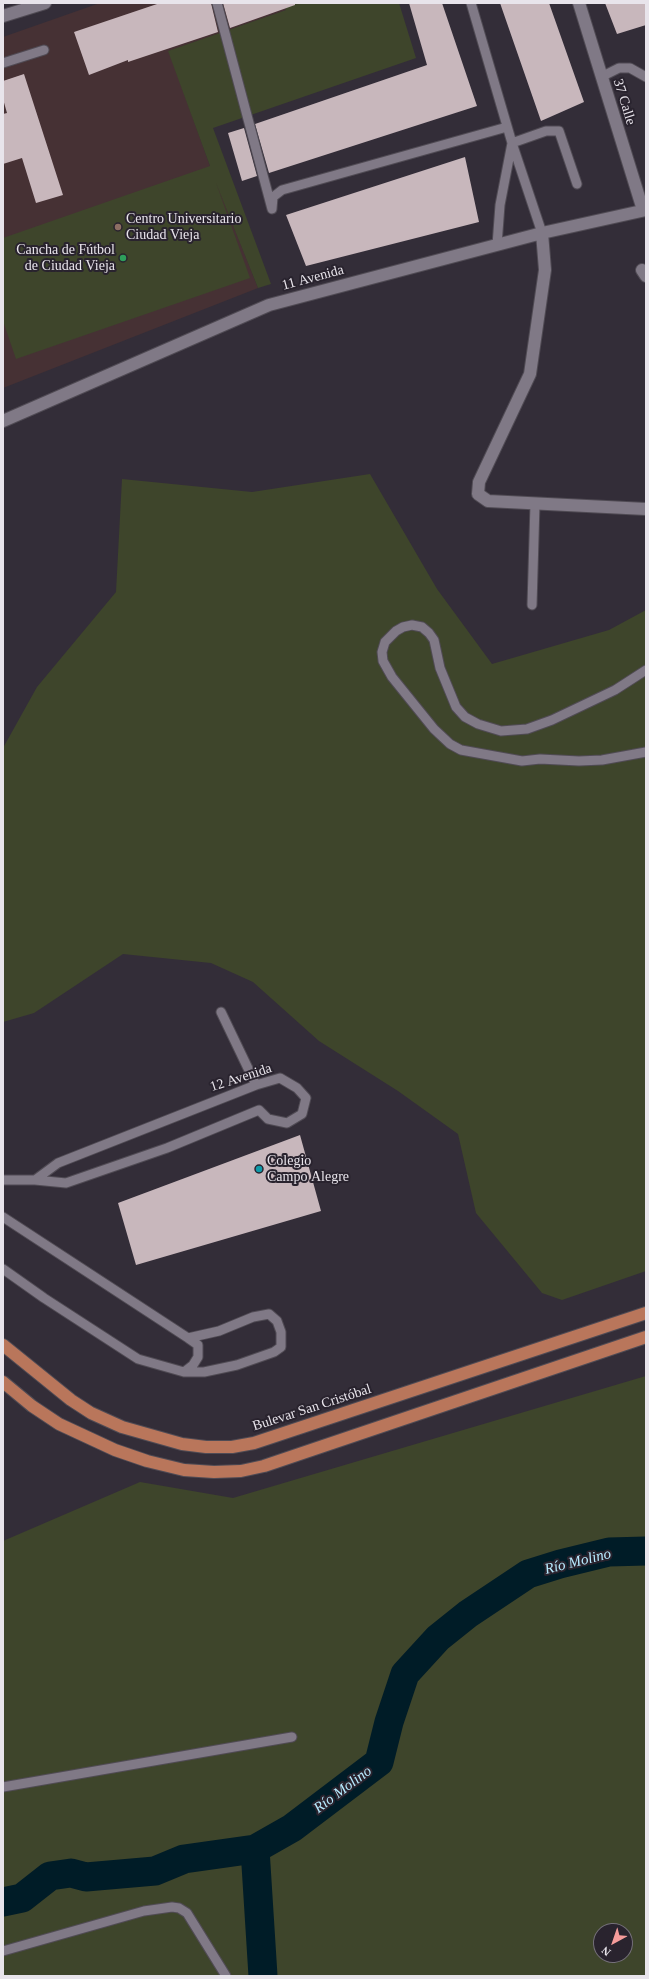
<!DOCTYPE html>
<meta charset="utf-8">
<style>
body{margin:0}
#map{position:relative;width:649px;height:1979px;overflow:hidden;background:#332d38;font-family:Georgia,serif}
canvas{display:block}
.frame{position:absolute;inset:0;border:4px solid #e8e4eb;pointer-events:none}
.north{position:absolute;left:593px;top:1923px;width:40px;height:40px;box-sizing:border-box;background:#29232e;border:1px solid #75707a;border-radius:50%;rotate:220deg;font-size:11px;font-weight:700;line-height:16px;text-align:center;color:#e8e4eb}
.north::after{content:'';display:block;margin:auto;width:14px;height:18px;background:#f59b9a;clip-path:polygon(50% 0,100% 100%,50% 72%,0 100%)}
</style>
<div id="map">
<canvas width="649" height="1979"></canvas>
<div class="frame"></div>
<div class="north">N</div>
</div>
<script>
const c = document.querySelector('canvas').getContext('2d');
c.lineJoin = 'round';
function fill(path, color) {
  c.fillStyle = color;
  c.fill(path, 'evenodd');
}
function poly(rows) {
  const path = new Path2D();
  for (const r of rows) {
    path.moveTo(r[0], r[1]);
    for (let i = 2; i < r.length; i += 2) path.lineTo(r[i], r[i + 1]);
  }
  return path;
}
function strokePath(path, color, width, dash) {
  c.strokeStyle = color;
  c.lineWidth = width;
  c.lineCap = dash ? 'butt' : 'round';
  c.setLineDash(dash || []);
  c.stroke(path);
}
function write(font, color, halo, rows, align = 'center') {
  c.font = font + ' Georgia,serif';
  c.lineWidth = 4;
  c.setLineDash([]);
  c.textBaseline = 'middle';
  c.strokeStyle = halo;
  c.fillStyle = color;
  for (const [text, x, y, turn = 0] of rows) {
    c.save();
    c.translate(x, y);
    c.rotate((+turn || 0) * Math.PI / 180);
    c.textAlign = isNaN(turn) ? turn : align;
    if (halo) c.strokeText(text, 0, 0);
    c.fillText(text, 0, 0);
    c.restore();
  }
}
fill(poly([
 [100,3,284,3,286,10,169,51,210,166,258,288,3,388,3,37]
]), '#463134');
fill(poly([
 [284,3,399,3,416,58,213,128,271,284,258,288,216,183,250,278,16,359,3,321,3,238,210,166,168,51,286,10],
 [370,474,437,589,492,664,609,630,646,610,646,1271,562,1300,542,1293,476,1213,458,1134,398,1091,319,1041,253,982,211,963,123,954,34,1013,3,1022,3,748,37,687,116,592,122,479,252,492],
 [646,1376,646,1976,3,1976,3,1541,140,1482,233,1498],
 [601,1931,625,1931,625,1955,601,1955]
]), '#3e452b');
strokePath(poly([
 [255,1849,263,1976],
 [3,1902,22,1898,50,1876,71,1873,86,1877,155,1871,184,1859,255,1849,292,1828,379,1762,389,1722,405,1674,438,1638,468,1614,528,1574,560,1564,609,1552,646,1551]
]), '#001c27', 29);
fill(poly([
 [160,3,211,3,218,32,128,62,128,60,89,75,74,32],
 [223,3,295,3,295,5,230,28],
 [409,3,442,3,477,106,269,173,255,124,427,65],
 [500,3,549,3,584,102,541,121],
 [605,3,646,3,646,25,617,34],
 [24,74,63,195,36,203,22,158,3,164,3,114,7,113,3,99,3,81],
 [244,128,257,176,242,181,228,133],
 [465,157,479,222,306,266,286,215],
 [300,1135,321,1211,136,1265,118,1203]
]), '#c8b7bc');
const service = poly([
 [217,3,272,209,273,197,282,190,507,127],
 [471,3,512,143,542,233],
 [3,63,44,50],
 [601,77,619,68,630,68,646,77],
 [497,245,500,205,512,143,546,131,559,131,577,184],
 [532,605,535,504],
 [646,670,615,690,552,720,527,729,501,731,478,724,465,717,456,707,440,668,434,640,429,633,422,627,412,625,403,627,396,631,385,642,382,652,383,661,392,677,434,729,450,744,461,750,522,761,540,759,579,761,602,760,646,752],
 [221,1012,256,1085],
 [3,1180,35,1180,66,1183,167,1148,259,1110,268,1119,287,1123,302,1114,306,1098,297,1088,280,1078,256,1085,58,1163,35,1180],
 [3,1217,188,1338,219,1331,253,1317,269,1314,277,1321,281,1332,281,1347,274,1352,237,1365,204,1372,184,1372,138,1359,44,1298,3,1269],
 [184,1372,193,1365,198,1357,198,1345,188,1338],
 [3,1787,292,1737],
 [3,1951,144,1911,172,1907,179,1908,187,1913,226,1976]
]);
const minor = poly([
 [579,3,643,210],
 [3,16,45,3],
 [542,233,545,270,530,374,479,482,478,494,488,501,646,509],
 [642,270,646,276],
 [3,421,269,305,542,233,646,210]
]);
const primary = poly([
 [3,1345,71,1400,91,1413,122,1427,182,1444,206,1447,232,1447,254,1443,646,1313],
 [3,1382,32,1406,59,1424,115,1450,147,1461,184,1470,214,1472,241,1471,264,1466,646,1337]
]);
strokePath(service, '#504b54', 11);
strokePath(minor, '#504b54', 14);
strokePath(primary, '#504b54', 14);
strokePath(service, '#807986', 9);
strokePath(minor, '#807986', 12);
strokePath(primary, '#b9765b', 12);
for (const [x, y, r, color] of [
 [118,227,4,"#8d6e63"],
 [123,258,4,"#2e9e5b"],
 [259,1169,4,"#0f9aa8"]
]) {
  const dot = new Path2D();
  dot.arc(x, y, r, 0, 2 * Math.PI);
  c.fillStyle = color;
  c.fill(dot);
  strokePath(dot, '#29232e', 1.5);
}
write('14px', '#e8e4eb', '#29232e', [
 ["37 Calle",624,102,73],
 ["11 Avenida",313,278,-15],
 ["12 Avenida",241,1078,-18],
 ["Bulevar San Cristóbal",312,1408,-18]
]);
write('14px', '#e8e4eb', '#29232e', [
 ["Centro Universitario",126,219],
 ["Ciudad Vieja",126,235],
 ["Cancha de Fútbol",115,250,"right"],
 ["de Ciudad Vieja",115,266,"right"],
 ["Colegio",267,1161],
 ["Campo Alegre",267,1177]
], 'left');
write('italic 15px', '#b8ebff', '#29232e', [
 ["Río Molino",578,1562,-14],
 ["Río Molino",343,1790,-37]
]);
</script>
